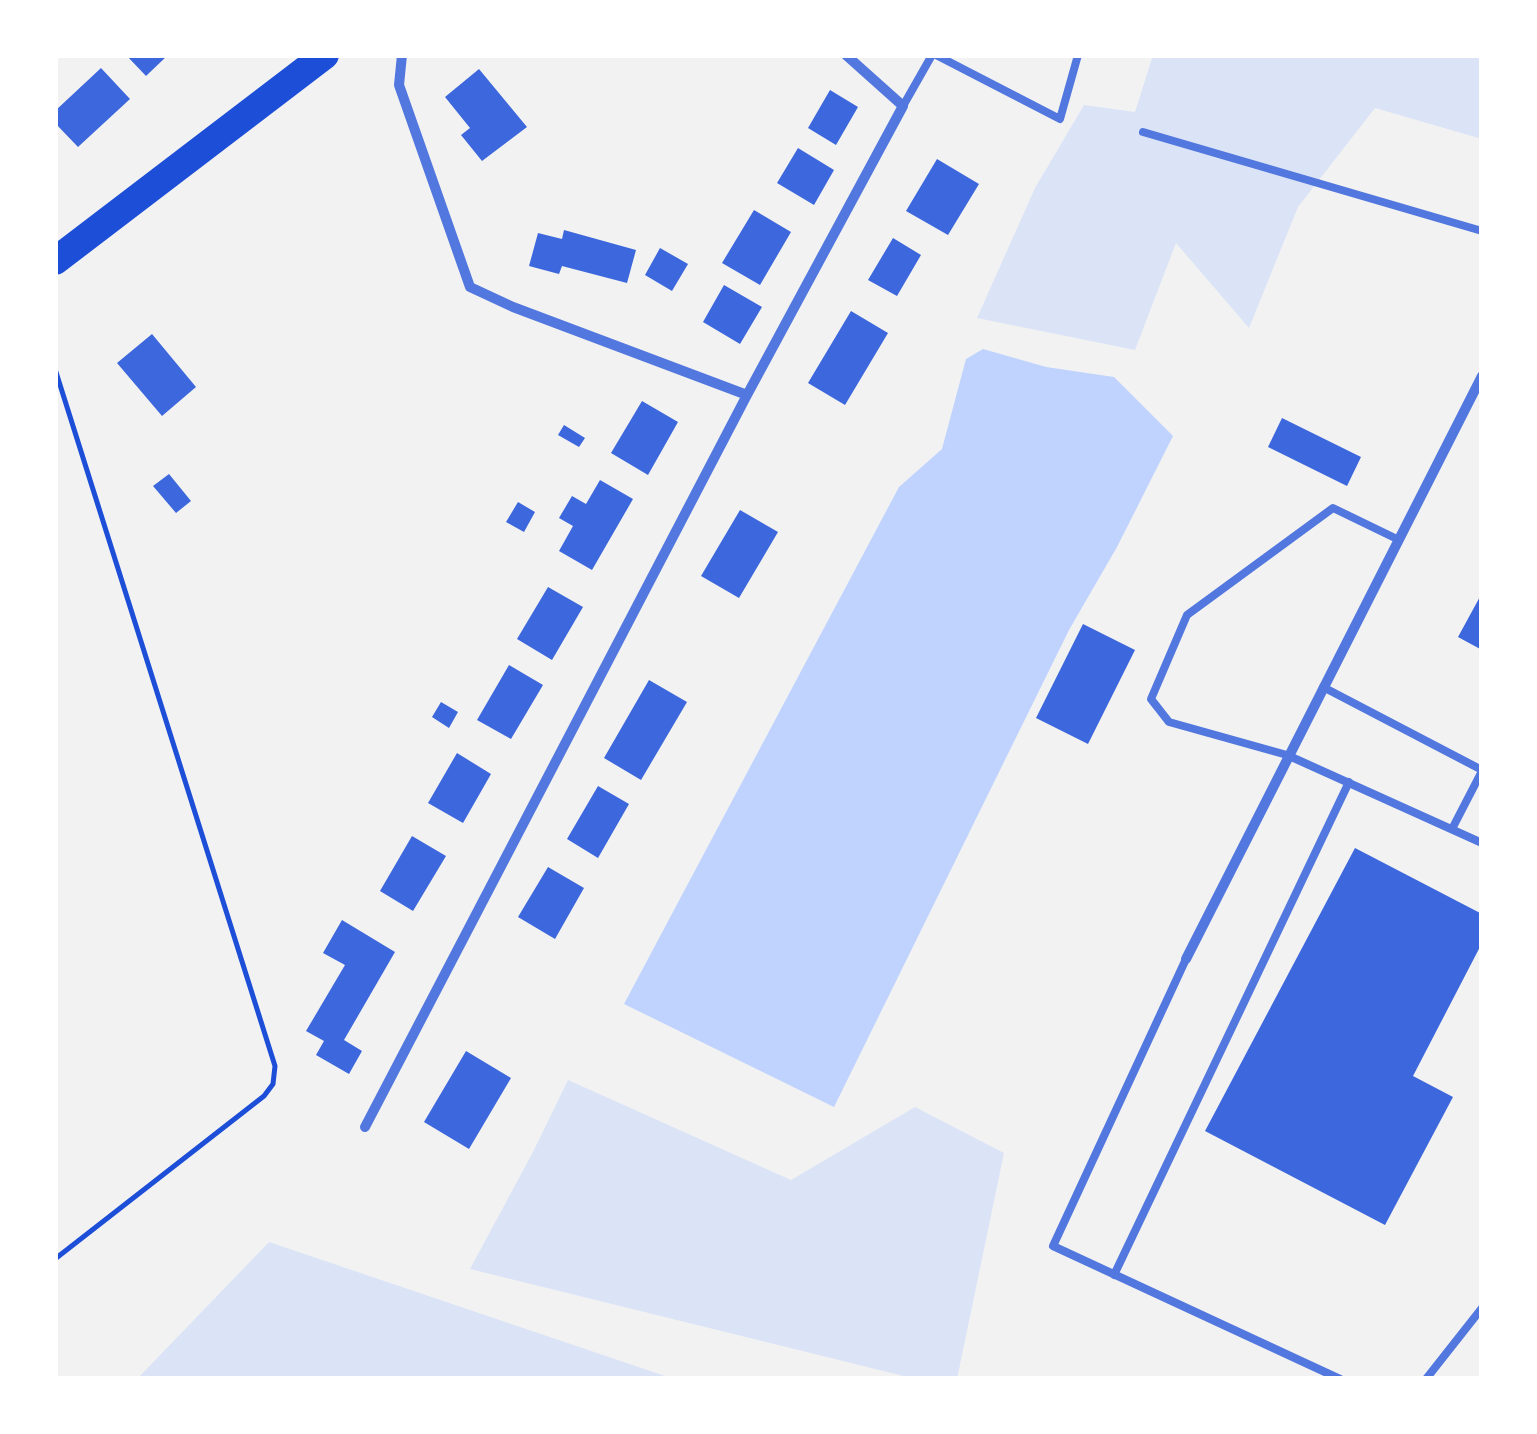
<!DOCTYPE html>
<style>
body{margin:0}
#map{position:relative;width:1537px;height:1434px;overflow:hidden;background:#f2f2f2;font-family:Inter,sans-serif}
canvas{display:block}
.frame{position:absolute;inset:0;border:58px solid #fff;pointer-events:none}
</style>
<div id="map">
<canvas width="1537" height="1434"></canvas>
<div class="frame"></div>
</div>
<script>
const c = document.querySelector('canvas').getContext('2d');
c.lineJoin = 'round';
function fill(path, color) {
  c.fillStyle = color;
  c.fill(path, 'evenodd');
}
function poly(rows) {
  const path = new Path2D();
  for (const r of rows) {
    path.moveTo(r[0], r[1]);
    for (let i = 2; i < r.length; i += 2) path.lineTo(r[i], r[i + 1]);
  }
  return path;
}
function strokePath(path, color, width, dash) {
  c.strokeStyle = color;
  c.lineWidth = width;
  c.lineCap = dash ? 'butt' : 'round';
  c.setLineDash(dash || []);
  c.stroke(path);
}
fill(poly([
 [1153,55,1482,55,1482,139,1375,108,1298,207,1249,328,1176,243,1135,350,977,318,1035,188,1084,105,1135,112],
 [568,1080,791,1180,915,1107,1004,1153,957,1379,916,1379,470,1269,533,1152],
 [269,1242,674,1379,137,1379]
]), '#dbe4f7');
fill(poly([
 [983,349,1046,367,1114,377,1173,436,1117,547,1069,630,834,1107,624,1004,899,487,942,449,966,359]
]), '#bfd3fe');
fill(poly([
 [126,55,168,55,146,76],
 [101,68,130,99,78,147,55,123,55,111],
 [479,69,527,127,482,161,461,135,470,128,445,97],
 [830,90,858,107,836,145,808,128],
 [798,148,834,170,814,205,777,183],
 [937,159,979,184,948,235,906,211],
 [754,210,791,232,760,285,722,263],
 [564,230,636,250,627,283,562,266,559,274,529,266,538,233,562,239],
 [893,238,921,255,897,296,868,280],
 [660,248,688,264,672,291,645,275],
 [724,285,762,307,740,344,703,322],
 [851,311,888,333,845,405,808,383],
 [152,334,196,387,162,416,117,363],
 [642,401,678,422,648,475,611,453],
 [1282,418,1361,457,1347,486,1268,447],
 [564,425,585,438,579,447,558,435],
 [169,474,191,501,176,513,153,486],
 [600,480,633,499,592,570,559,551,573,526,559,518,572,496,586,504],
 [518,502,535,512,524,532,506,522],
 [740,510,778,532,739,598,701,576],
 [548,587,583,607,552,660,517,639],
 [1482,593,1482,650,1458,637],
 [1083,624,1135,650,1088,744,1036,718],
 [509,665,543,685,511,739,477,720],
 [649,680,687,702,641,780,604,758],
 [441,702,458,712,449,728,432,717],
 [457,753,491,774,463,823,428,803],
 [598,786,629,804,598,858,567,839],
 [412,836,446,856,413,911,380,891],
 [1355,848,1482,914,1482,943,1413,1076,1453,1097,1385,1225,1205,1131],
 [548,867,584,888,555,939,518,917],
 [342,920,395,952,344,1040,362,1051,349,1074,316,1055,324,1041,306,1031,345,965,323,953],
 [466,1051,511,1078,469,1149,424,1122]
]), '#3d67dc');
strokePath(poly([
 [55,369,275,1066,273,1084,264,1096,55,1259]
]), '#1d4ed8', 5);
strokePath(poly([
 [936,55,1060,119,1078,55],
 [903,106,932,55],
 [1143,132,1482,231],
 [1397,539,1333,508,1187,615,1151,699,1169,722,1287,755,1482,843],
 [1323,687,1482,770],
 [1452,829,1482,771],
 [1186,959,1053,1246,1340,1379],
 [1114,1275,1349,782],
 [1426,1379,1482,1308]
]), '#5277de', 8);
strokePath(poly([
 [402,55,399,85,470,287,513,307,747,395],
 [1186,959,1482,376],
 [365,1127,747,395,903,106,846,55]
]), '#5277de', 10);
strokePath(poly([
 [55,261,325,55]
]), '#1d4ed8', 28);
</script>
